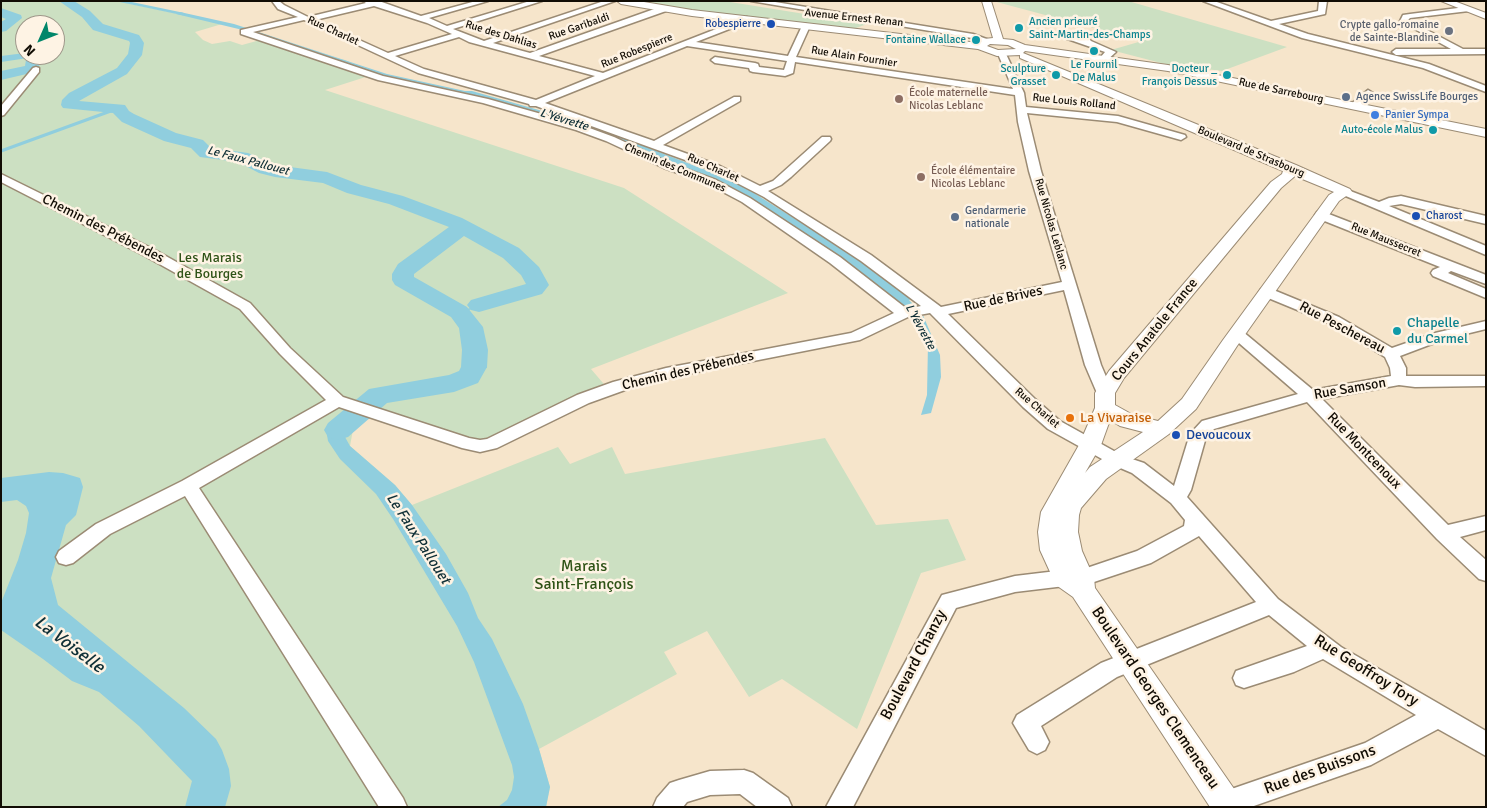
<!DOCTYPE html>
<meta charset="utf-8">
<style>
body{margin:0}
#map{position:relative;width:1487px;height:808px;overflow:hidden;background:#f6e5cb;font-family:Signika,sans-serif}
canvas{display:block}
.frame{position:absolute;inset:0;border:2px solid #110c04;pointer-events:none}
.north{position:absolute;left:15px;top:15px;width:50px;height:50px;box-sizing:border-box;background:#fef3e4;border:1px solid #9f978a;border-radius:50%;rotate:226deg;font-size:14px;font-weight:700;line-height:20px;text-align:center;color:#110c04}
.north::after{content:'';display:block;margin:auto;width:18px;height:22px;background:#01866a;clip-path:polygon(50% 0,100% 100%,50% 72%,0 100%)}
</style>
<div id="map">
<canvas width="1487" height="808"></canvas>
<div class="frame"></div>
<div class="north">N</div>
</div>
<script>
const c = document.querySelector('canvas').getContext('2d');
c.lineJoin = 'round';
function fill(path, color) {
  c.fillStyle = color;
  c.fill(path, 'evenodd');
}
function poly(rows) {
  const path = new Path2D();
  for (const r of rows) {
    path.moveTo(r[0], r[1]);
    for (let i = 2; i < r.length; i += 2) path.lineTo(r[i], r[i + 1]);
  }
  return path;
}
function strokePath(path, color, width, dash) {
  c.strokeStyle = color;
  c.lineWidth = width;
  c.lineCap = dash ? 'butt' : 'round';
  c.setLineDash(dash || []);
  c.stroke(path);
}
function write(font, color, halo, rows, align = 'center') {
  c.font = font + ' Signika,sans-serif';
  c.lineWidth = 5;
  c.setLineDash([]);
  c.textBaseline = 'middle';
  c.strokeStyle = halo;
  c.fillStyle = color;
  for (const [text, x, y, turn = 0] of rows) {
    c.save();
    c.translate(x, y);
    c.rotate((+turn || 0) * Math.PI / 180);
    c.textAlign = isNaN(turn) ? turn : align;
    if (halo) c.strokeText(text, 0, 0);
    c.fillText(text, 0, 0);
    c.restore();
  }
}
fill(poly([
 [1,1,123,1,130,4,219,22,222,24,195,32,203,40,212,44,230,41,242,45,271,37,326,56,345,60,375,74,325,90,624,188,788,293,591,369,609,390,536,421,468,444,365,410,355,419,350,446,395,485,412,505,558,447,570,464,612,447,625,474,825,438,876,525,948,519,966,560,921,573,857,729,782,679,749,697,707,631,664,652,677,674,539,749,550,787,546,807,1,807],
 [25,25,55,25,55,55,25,55],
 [638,1,724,1,867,24,856,28,850,28,689,10],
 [993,1,1128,1,1287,47,1222,71,1206,69,1200,71,1161,63,1111,50,1142,41]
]), '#cce0c2');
fill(poly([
 [180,12,234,24,387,74,465,91,472,91,581,122,724,177,754,193,868,265,911,299,909,300,922,313,940,355,941,377,931,413,921,415,927,395,928,344,913,316,903,305,865,276,751,199,583,127,385,77,247,31,176,14],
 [122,107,131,115,175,135,201,143,211,151,244,153,271,167,327,175,453,217,524,259,539,279,543,286,542,289,469,310,480,340,487,368,476,369,472,328,460,311,539,288,532,272,514,255,465,228,389,197,354,189,323,177,268,170,245,157,209,154,197,145,168,137,116,109],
 [352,406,365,410,348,424,345,430,345,437,350,446,395,485,412,505,446,554,468,593,478,618,492,639,523,704,539,749,550,787,546,807,498,807,507,800,512,790,514,777,512,765,474,662,457,626,393,519,376,494,340,459,328,441,327,435,340,417],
 [49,472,63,473,80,478,83,487,76,515,66,525,51,578,58,605,184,708,216,739,222,750,229,769,231,786,225,807,185,807,192,781,139,726,99,692,72,681,43,659,1,630,1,603,18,560,26,533,29,513,26,506,17,500,1,502,1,478]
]), '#90cede');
strokePath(poly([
 [121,1,183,14]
]), '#90cede', 2.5);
strokePath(poly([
 [1,151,119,108]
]), '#90cede', 3);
fill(poly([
 [25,53,25,55,32,55,28,58,1,62,1,56,25,53]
]), '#90cede');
fill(poly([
 [59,1,74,1,90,11,103,24,139,35,144,43,142,55,127,74,79,101,125,105,129,111,134,114,176,133,203,140,211,148,248,153,275,165,327,172,361,185,403,196,462,218,519,248,539,267,549,285,542,294,479,312,471,310,467,305,471,300,526,284,521,275,503,258,464,236,414,274,414,277,467,307,483,327,488,350,487,367,478,383,454,392,387,403,348,437,338,440,328,437,324,430,328,423,369,389,449,375,459,371,461,367,462,350,459,328,451,317,395,285,392,280,392,274,398,264,449,227,389,204,347,193,323,183,275,177,259,173,238,162,200,157,191,148,164,141,122,122,113,113,63,108,61,105,62,100,69,93,117,68,128,54,130,43,129,41,93,30,82,17,59,1],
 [1,8,21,15,22,18,6,31,1,32,1,22,6,19,1,17,1,8],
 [25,51,25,55,37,55,40,59,40,64,35,72,1,80,1,71,25,66,26,60,21,55,25,51]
]), '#90cede');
const minor = poly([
 [272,1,279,1,284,5,308,17,366,3,363,1,379,1,421,16,476,1,488,1,429,18,447,26,530,1,542,1,453,29,484,41,604,1,615,1,493,43,530,53,660,7,666,7,666,11,539,56,603,73,747,17,751,19,750,21,696,42,788,56,802,26,806,24,810,26,796,57,1013,89,998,54,1002,51,1006,54,1024,93,1026,107,1118,116,1185,135,1186,137,1181,140,1117,122,1027,113,1041,171,1101,365,1113,393,1111,397,1105,398,1099,397,1097,393,1085,365,1064,290,948,314,1035,399,1060,421,1123,456,1144,463,1174,486,1190,434,1202,421,1298,394,1232,337,1230,334,1232,331,1242,331,1313,390,1391,376,1390,368,1385,357,1329,323,1261,295,1259,292,1261,289,1271,289,1339,317,1392,348,1435,333,1486,321,1486,329,1445,339,1400,356,1406,368,1406,376,1486,376,1486,386,1415,387,1399,385,1322,399,1448,525,1486,516,1486,530,1460,537,1486,560,1486,581,1479,579,1437,539,1307,402,1214,429,1206,437,1191,490,1187,497,1278,599,1341,647,1486,731,1486,756,1438,729,1371,765,1251,807,1215,807,1213,803,1217,794,1365,743,1416,715,1323,659,1294,672,1244,688,1236,685,1233,678,1236,671,1307,646,1269,615,1117,677,1041,726,1049,742,1045,750,1037,754,1029,750,1013,723,1017,715,1101,663,1256,602,1199,536,1151,563,1082,586,1075,584,1074,581,1072,584,1065,586,1015,592,956,608,853,807,826,807,942,595,1015,576,1065,570,1072,572,1074,575,1075,572,1137,551,1184,526,1185,520,1171,503,1132,473,1111,464,1048,429,1023,407,930,313,908,317,860,340,667,378,625,390,589,403,497,448,480,452,462,448,339,407,199,488,403,798,407,807,379,807,185,496,110,534,73,563,66,565,59,563,56,557,59,551,96,524,182,481,326,400,280,354,240,309,145,256,1,182,1,174,155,250,250,303,290,348,343,397,469,438,480,440,487,439,577,395,613,382,666,368,851,333,894,313,830,263,742,202,708,184,664,168,606,141,576,130,483,103,378,80,241,34,241,30,298,17,278,9,272,1],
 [374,6,427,23,452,34,388,53,315,20,374,6],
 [304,20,418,73,529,104,530,106,536,106,710,169,764,197,861,261,921,306,907,309,840,257,750,198,716,180,672,164,614,137,584,126,488,99,383,76,253,32,304,20],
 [459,37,469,42,595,76,536,100,424,69,395,56,459,37],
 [687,46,787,61,784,70,759,67,758,64,755,63,715,57,711,60,715,63,749,68,750,71,753,72,785,76,793,73,795,62,1015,95,1018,122,1029,171,1062,282,941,307,871,255,768,191,781,185,791,177,830,141,831,139,830,137,822,137,773,181,760,186,718,165,663,145,740,101,740,97,734,97,654,141,545,103,687,46],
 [751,1,769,1,973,34,992,41,988,43,972,38,751,1],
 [1203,1,1214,1,1271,21,1318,11,1319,1,1327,1,1325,14,1279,24,1308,34,1429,64,1486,86,1486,92,1423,68,1302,38,1203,1],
 [1466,7,1470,9,1469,11,1410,18,1408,20,1463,49,1486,49,1486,54,1396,55,1392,52,1396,49,1451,49,1400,21,1403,15,1410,14,1466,7],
 [1065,32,1087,37,1091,41,1116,52,1106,61,1100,61,1099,59,1105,52,1056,35,1065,32],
 [36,67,39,68,39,72,4,115,1,116,1,106,33,68,36,67],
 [1368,90,1373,93,1371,95,1357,108,1351,108,1351,104,1368,90],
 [1345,189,1379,202,1389,198,1401,196,1486,216,1486,224,1401,204,1389,206,1486,246,1486,255,1341,194,1339,192,1345,189],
 [1321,211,1486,275,1486,284,1451,271,1448,273,1486,289,1486,298,1433,276,1431,273,1433,270,1440,267,1317,218,1315,215,1317,212,1321,211],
 [744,770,753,773,788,798,792,807,757,807,740,794,710,795,687,802,683,807,653,807,657,798,670,783,679,780,710,771,744,770]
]);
const major = poly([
 [617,1,638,1,692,10,979,43,984,39,993,38,982,1,991,1,1003,39,1013,40,1025,45,1168,65,1486,129,1486,137,1168,71,1025,51,1023,53,1296,165,1350,189,1352,192,1339,201,1237,346,1196,409,1169,434,1106,479,1081,508,1079,515,1078,532,1082,551,1094,578,1095,588,1239,796,1243,807,1210,807,1073,597,1056,585,1040,550,1038,532,1041,512,1079,445,1095,408,1095,393,1109,371,1271,182,1282,174,1283,171,1020,58,1020,55,997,56,978,49,692,16,621,4,617,1],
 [990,44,1008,45,1016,49,998,50,987,46,990,44],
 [1295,176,1334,192,1329,195,1223,340,1182,399,1158,421,1133,415,1115,405,1115,393,1124,378,1281,188,1295,176],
 [1110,420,1120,426,1143,432,1090,467,1085,473,1101,445,1110,420],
 [1441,1,1454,1,1486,13,1486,19,1441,1]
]);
strokePath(minor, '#9b8b74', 3);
strokePath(major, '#9b8b74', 2);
fill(minor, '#fff');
fill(major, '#fff');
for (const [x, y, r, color] of [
 [771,24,5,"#1a4fb4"],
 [1019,28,5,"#0f9aa8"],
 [1449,31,5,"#6b7280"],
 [976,40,5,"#0f9aa8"],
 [1094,51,5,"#0f9aa8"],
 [1056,75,5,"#0f9aa8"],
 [1227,75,5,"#0f9aa8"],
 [1346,97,5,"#5c6f8a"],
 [899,99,5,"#8d6e63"],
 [1375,115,5,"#3f7fe0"],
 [1433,130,5,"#0f9aa8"],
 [921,177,5,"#8d6e63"],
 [1416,216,5,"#1a4fb4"],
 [955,217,5,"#5c6f8a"],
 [1397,331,5,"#0f9aa8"],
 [1070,418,5,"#e8710a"],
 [1176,435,5,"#1a4fb4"]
]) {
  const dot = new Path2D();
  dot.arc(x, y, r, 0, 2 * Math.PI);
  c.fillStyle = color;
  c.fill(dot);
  strokePath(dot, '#fef3e4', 2);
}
write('11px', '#110c04', '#fef3e4', [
 ["Avenue Ernest Renan",854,18,6],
 ["Rue Garibaldi",579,27,-19],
 ["Rue Charlet",333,31,25],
 ["Rue des Dahlias",501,35,17],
 ["Rue Robespierre",637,51,-22],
 ["Rue Alain Fournier",854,57,9],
 ["Rue de Sarrebourg",1281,91,12],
 ["Rue Louis Rolland",1074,102,6],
 ["Boulevard de Strasbourg",1251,152,23],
 ["Chemin des Communes",675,168,23],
 ["Rue Charlet",713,168,24],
 ["Rue Nicolas Leblanc",1051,224,74],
 ["Rue Maussecret",1386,240,22],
 ["Rue Charlet",1037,408,41]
]);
write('11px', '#0d838f', '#fef3e4', [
 ["Ancien prieuré",1029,22,"left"],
 ["Saint-Martin-des-Champs",1029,35,"left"],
 ["Fontaine Wallace",966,40],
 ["Le Fournil",1094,65,"center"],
 ["De Malus",1094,78,"center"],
 ["Sculpture",1046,69],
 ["Grasset",1046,82],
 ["Docteur _",1217,69],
 ["François Dessus",1217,82],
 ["Auto-école Malus",1423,130]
], 'right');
write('11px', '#164399', '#fef3e4', [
 ["Robespierre",761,24],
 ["Charost",1426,216,"left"]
], 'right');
write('11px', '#5b616d', '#fef3e4', [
 ["Crypte gallo-romaine",1439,25],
 ["de Sainte-Blandine",1439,38]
], 'right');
write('11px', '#785e54', '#fef3e4', [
 ["École maternelle",909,93],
 ["Nicolas Leblanc",909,106],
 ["École élémentaire",931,171],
 ["Nicolas Leblanc",931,184]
], 'left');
write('11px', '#4e5e75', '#fef3e4', [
 ["Agence SwissLife Bourges",1356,97],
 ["Gendarmerie",965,211],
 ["nationale",965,224]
], 'left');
write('11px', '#366cbe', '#fef3e4', [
 ["Panier Sympa",1385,115]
], 'left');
write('italic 12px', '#0f2f36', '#fef3e4', [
 ["L'Yévrette",564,120,17],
 ["Le Faux Pallouet",248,161,15],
 ["L'Yévrette",920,327,61]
]);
write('14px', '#110c04', '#fef3e4', [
 ["Chemin des Prébendes",103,229,27],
 ["Rue de Brives",1003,299,-12],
 ["Rue Peschereau",1342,328,28],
 ["Cours Anatole France",1155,330,-51],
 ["Chemin des Prébendes",688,371,-13],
 ["Rue Samson",1350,389,-10],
 ["Rue Montcenoux",1364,451,46]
]);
write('14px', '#2f5317', '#fef3e4', [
 ["Les Marais",210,258],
 ["de Bourges",210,274]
]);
write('14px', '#0d838f', '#fef3e4', [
 ["Chapelle",1407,323],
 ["du Carmel",1407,339]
], 'left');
write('14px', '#c56008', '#fef3e4', [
 ["La Vivaraise",1080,418]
], 'left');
write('14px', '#164399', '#fef3e4', [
 ["Devoucoux",1186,435]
], 'left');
write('italic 15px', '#0f2f36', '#fef3e4', [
 ["Le Faux Pallouet",418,539,57]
]);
write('16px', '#2f5317', '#fef3e4', [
 ["Marais",584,567],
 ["Saint-François",584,585]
]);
write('16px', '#110c04', '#fef3e4', [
 ["Boulevard Chanzy",914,665,-62],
 ["Rue Geoffroy Tory",1366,671,32],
 ["Boulevard Georges Clemenceau",1155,698,56],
 ["Rue des Buissons",1320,770,-20]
]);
write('italic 18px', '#0f2f36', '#fef3e4', [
 ["La Voiselle",69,645,37]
]);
</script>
